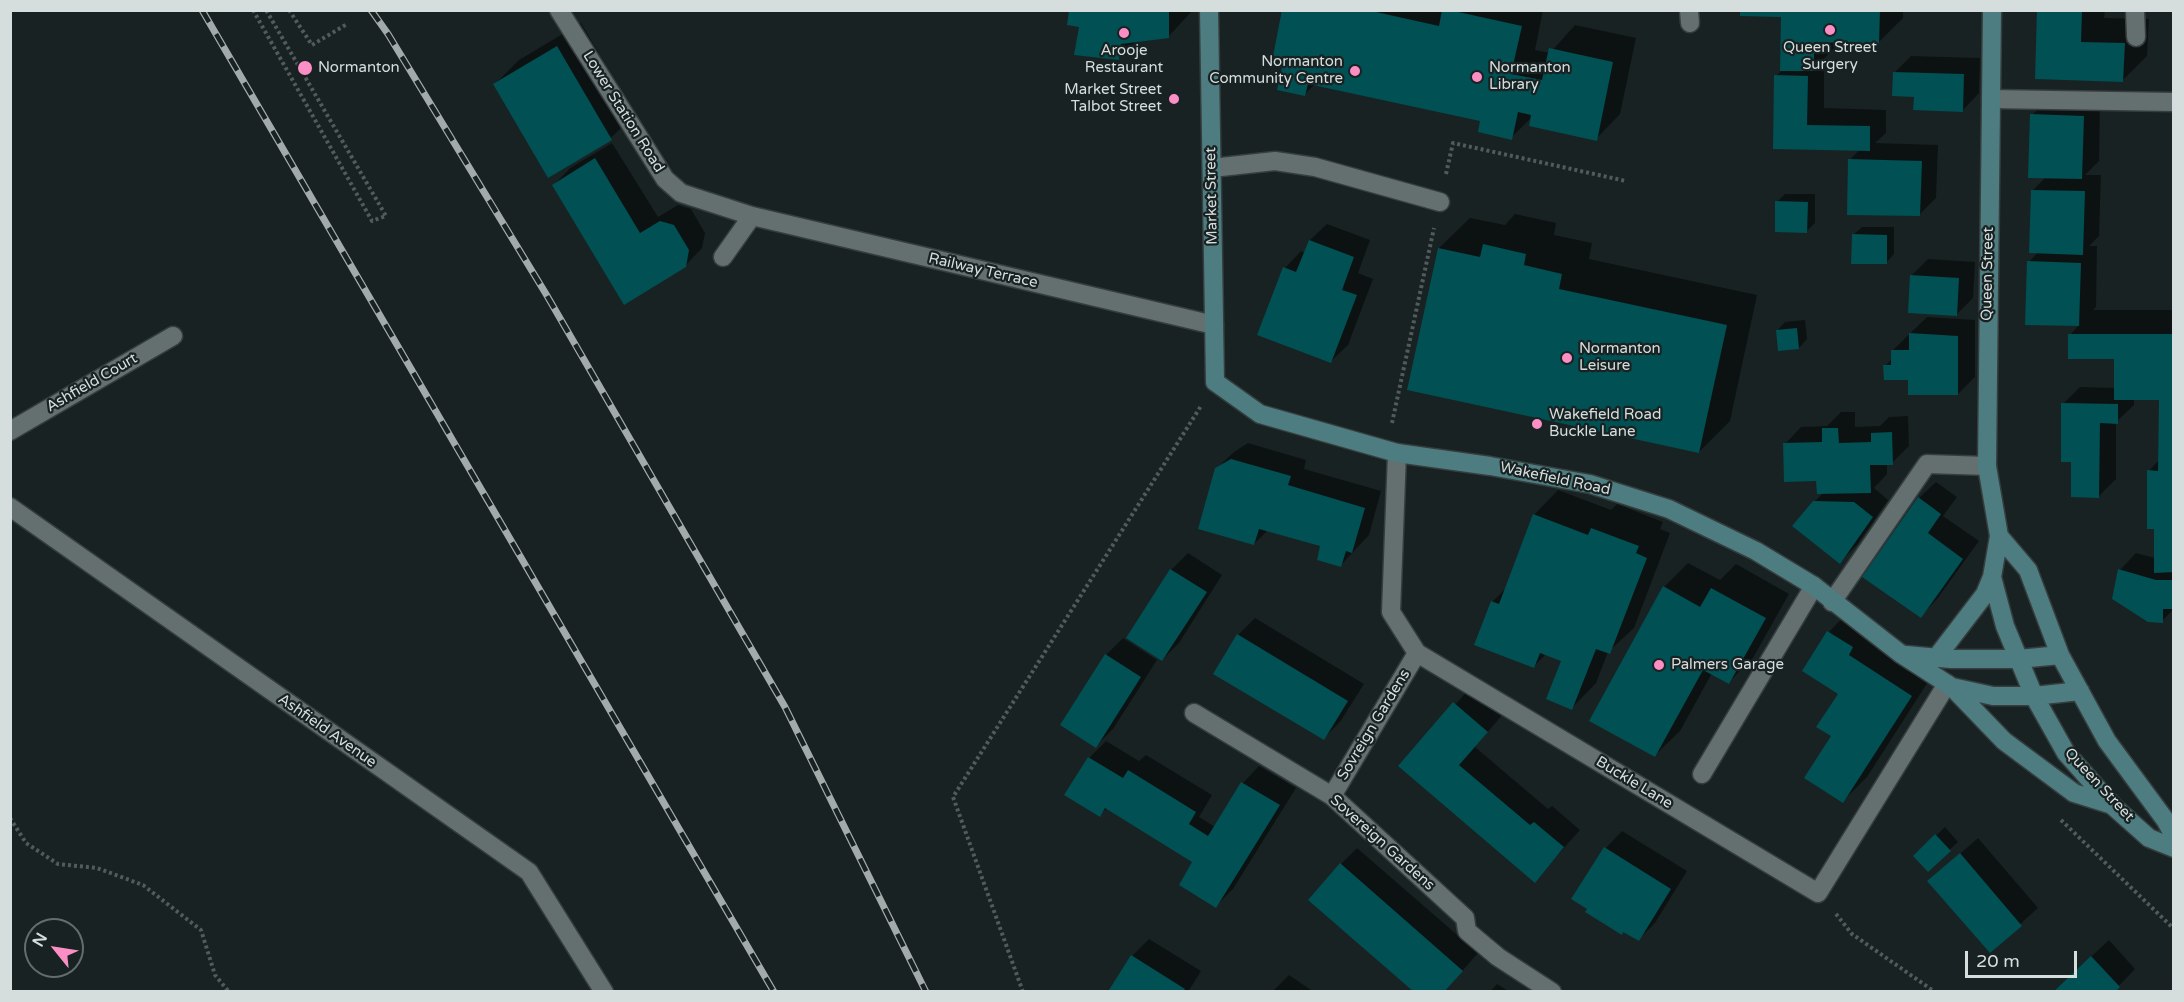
<!DOCTYPE html>
<style>
body{margin:0}
#map{position:relative;width:2184px;height:1002px;overflow:hidden;background:#182222;font-family:"Varela Round",sans-serif}
canvas{display:block}
.frame{position:absolute;inset:0;border:12px solid #d6dddd;pointer-events:none}
.north{position:absolute;left:24px;top:918px;width:60px;height:60px;box-sizing:border-box;background:#182222;border:2px solid #646d6d;border-radius:50%;rotate:300deg;font-size:16px;font-weight:700;line-height:24px;text-align:center;color:#d6dddd}
.north::after{content:'';display:block;margin:auto;width:21px;height:27px;background:#fb8fc5;clip-path:polygon(50% 0,100% 100%,50% 72%,0 100%)}
.scale{position:absolute;left:1965px;top:951px;width:112px;height:27px;box-sizing:border-box;border:3px solid #d6dddd;border-top:0;padding-left:8px;font-size:18px;line-height:21px;white-space:nowrap;color:#d6dddd;-webkit-text-stroke:4px #182222;paint-order:stroke}
</style>
<div id="map">
<canvas width="2184" height="1002"></canvas>
<div class="frame"></div>
<div class="north">N</div>
<div class="scale">20 m</div>
</div>
<script>
const c = document.querySelector('canvas').getContext('2d');
c.lineJoin = 'round';
function fill(path, color) {
  c.fillStyle = color;
  c.fill(path, 'evenodd');
}
function poly(rows) {
  const path = new Path2D();
  for (const r of rows) {
    path.moveTo(r[0], r[1]);
    for (let i = 2; i < r.length; i += 2) path.lineTo(r[i], r[i + 1]);
  }
  return path;
}
function strokePath(path, color, width, dash) {
  c.strokeStyle = color;
  c.lineWidth = width;
  c.lineCap = dash ? 'butt' : 'round';
  c.setLineDash(dash || []);
  c.stroke(path);
}
function write(font, color, halo, rows, align = 'center') {
  c.font = font + ' "Varela Round",sans-serif';
  c.lineWidth = 4.5;
  c.setLineDash([]);
  c.textBaseline = 'middle';
  c.strokeStyle = halo;
  c.fillStyle = color;
  for (const [text, x, y, turn = 0] of rows) {
    c.save();
    c.translate(x, y);
    c.rotate((+turn || 0) * Math.PI / 180);
    c.textAlign = isNaN(turn) ? turn : align;
    if (halo) c.strokeText(text, 0, 0);
    c.fillText(text, 0, 0);
    c.restore();
  }
}
fill(poly([
 [1070,10,1193,10,1168,37,1136,41,1118,59,1081,26],
 [1284,10,1543,10,1535,50,1550,53,1575,25,1636,38,1620,114,1596,139,1532,117,1511,138,1482,120,1315,84,1305,94,1286,57],
 [1742,10,1903,10,1903,18,1879,42,1838,41,1837,45,1824,59,1824,108,1886,110,1886,133,1875,143,1938,145,1936,198,1920,214,1850,160,1860,149,1774,147,1776,76,1782,70,1783,16],
 [2039,10,2105,10,2104,18,2149,19,2147,56,2123,80],
 [581,23,635,114,611,138,494,85,519,60],
 [1911,56,1980,58,1979,93,1963,110,1915,96,1894,73],
 [2049,98,2100,100,2099,161,2085,175,2101,175,2099,236,2089,246,2097,246,2096,307,2093,310,2174,310,2174,609,2162,621,2120,570,2136,553,2155,558,2155,527,2149,471,2160,459,2160,398,2134,399,2134,405,2116,422,2116,479,2099,496,2073,461,2063,404,2080,387,2115,388,2115,357,2070,335,2080,324,2027,323,2029,262,2038,252,2032,191,2046,177,2032,115],
 [612,143,658,217,678,205,691,209,705,233,702,248,685,266,554,185,570,168],
 [1785,194,1815,194,1815,223,1807,231,1777,202],
 [1515,214,1556,223,1554,235,1592,243,1589,259,1757,295,1730,421,1699,452,1439,248,1470,218,1505,225],
 [1327,224,1370,240,1358,273,1373,279,1348,345,1331,361,1285,268,1301,251,1305,253,1310,240],
 [1862,227,1894,227,1894,254,1886,263,1853,235],
 [1928,259,1975,262,1973,298,1956,315,1911,276],
 [1927,317,1975,320,1975,377,1958,394,1909,378,1885,366,1893,358,1893,350],
 [1805,320,1807,339,1799,348,1777,331,1785,322],
 [1841,412,1855,412,1855,427,1880,426,1889,417,1908,416,1909,446,1892,463,1887,463,1887,474,1874,488,1888,500,1857,545,1840,562,1814,502,1823,493,1817,479,1785,444,1801,427,1827,426],
 [1248,443,1306,460,1304,469,1381,491,1369,535,1341,565,1322,545,1268,530,1254,544,1216,469,1234,452],
 [1936,482,1957,497,1943,516,1979,541,1937,599,1921,616,1919,498],
 [1558,490,1611,510,1617,504,1663,522,1660,529,1670,533,1634,628,1608,652,1596,683,1572,708,1562,660,1546,654,1534,666,1492,602,1506,588,1534,515],
 [1188,553,1222,575,1179,643,1162,660,1128,638,1171,570],
 [1688,563,1720,580,1736,564,1789,594,1753,658,1729,682,1712,673,1680,731,1655,755,1664,587],
 [1853,607,1877,623,1872,631,1935,671,1867,777,1843,801,1833,736,1840,693,1804,670,1829,632],
 [1255,618,1364,684,1340,722,1324,738,1238,635],
 [1123,638,1157,660,1113,729,1096,746,1106,655],
 [1471,687,1503,714,1475,747,1548,809,1552,806,1580,830,1535,880,1400,766],
 [1106,741,1139,761,1146,755,1212,795,1199,817,1215,827,1243,783,1259,766,1296,788,1233,889,1216,906,1198,856,1107,808,1099,815,1066,795,1089,758],
 [1945,827,1958,842,1928,870,1915,856],
 [1622,831,1687,871,1655,923,1639,939,1573,899,1606,848],
 [1978,838,2038,908,1990,951,1929,881],
 [1357,848,1478,953,1444,992,1341,864],
 [1149,939,1201,971,1188,992,1111,990,1132,956],
 [2109,940,2135,969,2113,992,2053,992],
 [1289,975,1314,992,1272,992],
 [1497,984,1510,992,1490,992]
]), '#0007');
fill(poly([
 [1069,10,1169,10,1169,38,1121,44,1119,60,1074,55,1079,27,1067,25],
 [1282,10,1367,10,1439,26,1442,10,1449,10,1522,26,1511,74,1542,80,1549,48,1613,62,1597,141,1529,126,1531,115,1518,112,1512,140,1478,132,1480,121,1308,84,1305,96,1277,90,1284,58,1273,56],
 [1740,10,1880,10,1879,44,1814,42,1814,71,1780,71,1781,17,1740,16],
 [2037,10,2082,10,2081,42,2125,43,2123,82,2035,79],
 [557,46,612,140,548,178,493,84],
 [1893,72,1964,74,1963,112,1913,110,1914,97,1892,96],
 [1774,75,1808,76,1807,125,1870,126,1870,151,1773,149],
 [2030,114,2084,116,2082,179,2028,178],
 [595,158,640,233,660,221,674,225,689,250,686,267,624,305,552,185],
 [1848,159,1922,161,1920,216,1847,215],
 [2031,190,2085,191,2083,255,2029,253],
 [1775,201,1808,202,1807,233,1775,232],
 [1852,234,1887,235,1887,264,1851,264],
 [1309,240,1354,257,1342,290,1357,295,1331,363,1257,335,1283,267,1296,272],
 [1483,244,1526,254,1524,265,1562,274,1559,289,1727,325,1699,453,1407,390,1438,248,1480,257],
 [2027,261,2081,263,2079,326,2025,325],
 [1910,275,1959,278,1957,316,1908,313],
 [1797,328,1799,349,1778,351,1776,330],
 [1909,333,1958,336,1958,395,1908,395,1908,380,1884,380,1883,365,1891,365,1891,350,1909,350],
 [2068,334,2174,334,2174,572,2154,573,2154,529,2147,529,2147,470,2158,471,2159,400,2114,400,2114,359,2068,359],
 [2061,403,2118,404,2118,424,2100,423,2099,498,2071,497,2071,462,2061,462],
 [1822,428,1838,428,1839,443,1871,442,1871,433,1892,432,1893,465,1870,465,1871,493,1817,494,1816,481,1784,482,1783,443,1822,442],
 [1231,459,1291,476,1288,485,1365,508,1352,553,1346,551,1341,567,1317,560,1320,546,1259,529,1254,545,1198,529,1215,468],
 [1918,497,1941,514,1928,533,1963,559,1921,618,1862,577],
 [1813,501,1854,502,1873,517,1840,564,1792,526],
 [1533,514,1588,535,1591,528,1639,546,1636,553,1647,558,1610,654,1596,649,1572,710,1546,699,1561,661,1540,653,1534,668,1474,645,1491,601,1499,604],
 [1170,569,1207,592,1162,661,1126,638],
 [2118,569,2156,580,2174,580,2174,609,2163,609,2163,623,2148,622,2112,599],
 [1663,586,1700,607,1711,588,1766,618,1729,684,1703,670,1655,757,1589,721],
 [1827,631,1853,647,1849,655,1912,696,1843,803,1804,778,1831,736,1816,727,1838,694,1802,671],
 [1237,634,1348,701,1324,740,1213,674],
 [1105,654,1141,677,1096,748,1060,725],
 [1453,702,1488,732,1459,765,1530,825,1534,822,1564,847,1535,883,1398,766],
 [1088,757,1123,778,1128,770,1196,812,1189,824,1208,836,1241,782,1280,805,1216,908,1179,885,1192,862,1105,808,1100,817,1064,795],
 [1935,834,1951,851,1928,872,1913,856],
 [1604,847,1671,889,1639,941,1623,932,1622,935,1585,912,1587,909,1571,899],
 [1960,853,2022,926,1990,953,1927,881],
 [1340,863,1463,971,1444,992,1414,992,1308,900],
 [1131,955,1185,989,1183,992,1109,990],
 [2091,956,2120,987,2115,992,2053,992]
]), '#005054');
const lane = poly([
 [1689,10,1690,23],
 [1991,99,2174,102],
 [1212,168,1275,161,1315,167,1440,202],
 [1397,453,1391,612,1417,653,1818,893,1947,684],
 [1832,602,1927,464,1987,466],
 [1702,774,1814,586]
]);
const street = poly([
 [559,10,665,179,681,193,752,216,1214,325],
 [2135,10,2136,37],
 [723,257,752,216],
 [10,431,173,336],
 [10,507,529,872,604,992],
 [1194,713,1332,796,1465,918,1467,931,1498,957,1552,992],
 [1332,796,1417,653]
]);
const secondary = poly([
 [1209,10,1215,382,1260,414,1397,453,1490,466,1590,484,1669,509,1756,551,1814,586,1901,654,1952,687,1993,696,2034,696,2080,691],
 [1992,10,1987,466,1999,536,1992,577,2005,626,2034,696,2066,753,2113,806,2149,838,2174,848],
 [1999,536,2028,570,2060,655,2107,741,2166,821,2174,836],
 [1906,655,1951,659,2019,659,2060,655],
 [1936,658,1985,594,1992,577],
 [1952,687,2004,741,2074,793,2112,805]
]);
strokePath(lane, '#363d3e', 21);
strokePath(street, '#363d3e', 21);
strokePath(secondary, '#363d3e', 21);
strokePath(poly([
 [253,10,372,221,386,216,266,10],
 [289,10,312,45,347,24],
 [1446,174,1453,143,1626,181],
 [1392,423,1434,228],
 [10,818,26,843,58,864,97,868,143,885,201,930,215,975,229,992],
 [2061,820,2174,929],
 [1836,914,1852,934,1935,992],
 [1023,992,953,797,1201,406]
]), '#525b5b', 4, [3, 3]);
strokePath(lane, '#646f70', 18);
strokePath(street, '#646f70', 18);
strokePath(secondary, '#4d7d80', 18);
const rail = poly([
 [202,10,774,992],
 [371,10,388,34,546,294,785,707,926,992]
]);
strokePath(rail, '#a3aaaa', 7);
strokePath(rail, '#182222', 4.5, [14]);
for (const [x, y, r, color] of [
 [1830,30,6,"#fb8fc5"],
 [1124,33,6,"#fb8fc5"],
 [305,68,8,"#fb8fc5"],
 [1355,71,6,"#fb8fc5"],
 [1477,77,6,"#fb8fc5"],
 [1174,99,6,"#fb8fc5"],
 [1567,358,6,"#fb8fc5"],
 [1537,424,6,"#fb8fc5"],
 [1659,665,6,"#fb8fc5"]
]) {
  const dot = new Path2D();
  dot.arc(x, y, r, 0, 2 * Math.PI);
  c.fillStyle = color;
  c.fill(dot);
  strokePath(dot, '#182222', 2);
}
write('15px', '#d6dddd', '#182222', [
 ["Queen Street",1830,48,"center"],
 ["Surgery",1830,65,"center"],
 ["Arooje",1124,51,"center"],
 ["Restaurant",1124,68,"center"],
 ["Normanton",1343,62,"right"],
 ["Community Centre",1343,79,"right"],
 ["Normanton",318,68],
 ["Normanton",1489,68],
 ["Library",1489,85],
 ["Market Street",1162,90,"right"],
 ["Talbot Street",1162,107,"right"],
 ["Normanton",1579,349],
 ["Leisure",1579,366],
 ["Wakefield Road",1549,415],
 ["Buckle Lane",1549,432],
 ["Palmers Garage",1671,665]
], 'left');
write('15px', '#d6dddd', '#182222', [
 ["Lower Station Road",623,112,58],
 ["Market Street",1212,196,-91],
 ["Railway Terrace",983,271,13],
 ["Queen Street",1988,274,-89],
 ["Ashfield Court",92,383,-30],
 ["Wakefield Road",1555,479,12],
 ["Sovreign Gardens",1374,725,-59],
 ["Ashfield Avenue",327,731,35],
 ["Buckle Lane",1634,783,31],
 ["Queen Street",2099,785,47],
 ["Sovereign Gardens",1382,843,42]
]);
</script>
